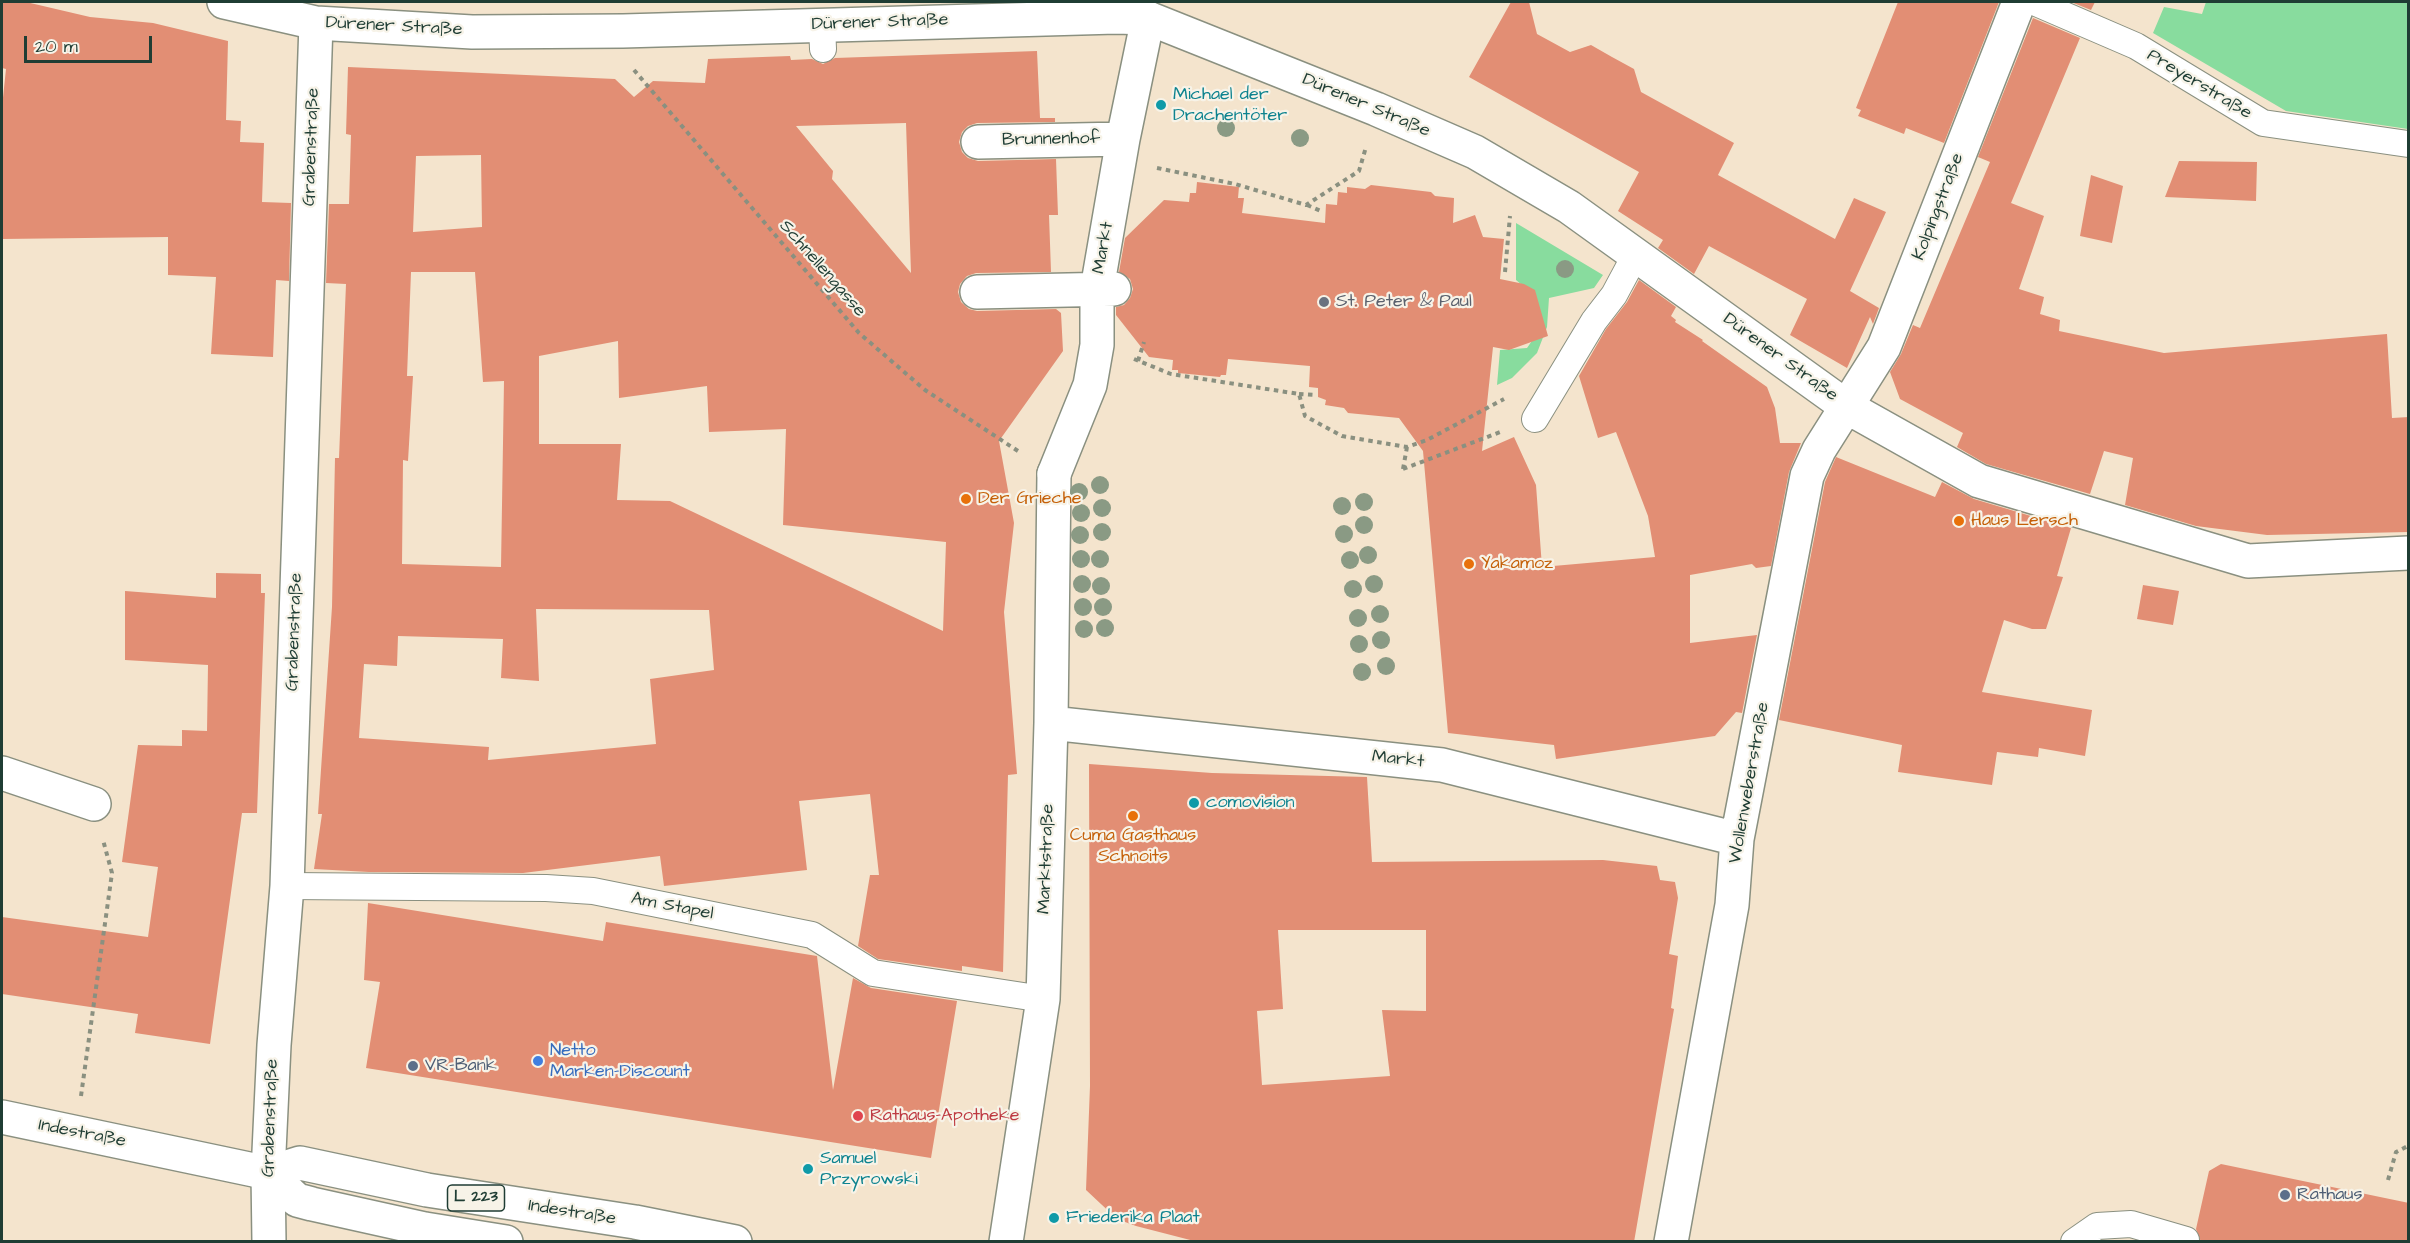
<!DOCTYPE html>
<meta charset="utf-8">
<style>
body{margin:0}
#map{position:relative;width:2410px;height:1243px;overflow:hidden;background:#f4e4cd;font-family:"Architects Daughter",sans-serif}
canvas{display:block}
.frame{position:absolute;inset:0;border:3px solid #1f3d34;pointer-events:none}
.scale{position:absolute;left:24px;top:36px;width:128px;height:27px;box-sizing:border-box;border:3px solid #1f3d34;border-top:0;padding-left:8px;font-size:18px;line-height:21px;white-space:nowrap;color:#1f3d34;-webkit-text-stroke:4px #f7f3e8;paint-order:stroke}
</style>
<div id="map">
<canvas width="2410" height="1243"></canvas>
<div class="frame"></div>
<div class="scale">20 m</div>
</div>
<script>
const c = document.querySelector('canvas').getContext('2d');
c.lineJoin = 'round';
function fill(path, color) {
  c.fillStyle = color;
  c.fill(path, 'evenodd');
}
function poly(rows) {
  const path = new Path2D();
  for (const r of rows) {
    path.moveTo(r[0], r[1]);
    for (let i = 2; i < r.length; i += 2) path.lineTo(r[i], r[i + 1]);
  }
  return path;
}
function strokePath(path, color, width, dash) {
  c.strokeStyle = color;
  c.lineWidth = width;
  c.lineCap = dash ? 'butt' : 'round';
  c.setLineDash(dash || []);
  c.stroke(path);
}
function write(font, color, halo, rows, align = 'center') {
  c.font = font + ' "Architects Daughter",sans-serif';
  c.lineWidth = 4.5;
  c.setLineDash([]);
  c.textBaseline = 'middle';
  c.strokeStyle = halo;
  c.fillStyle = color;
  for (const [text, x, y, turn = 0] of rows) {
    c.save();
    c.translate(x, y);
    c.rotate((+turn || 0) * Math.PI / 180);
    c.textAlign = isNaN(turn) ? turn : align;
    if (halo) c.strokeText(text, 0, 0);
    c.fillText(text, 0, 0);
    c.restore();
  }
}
fill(poly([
 [2206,2,2408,2,2408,129,2286,111,2153,33,2164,7,2202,14],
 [1516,223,1603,275,1594,288,1549,298,1547,327,1537,353,1512,378,1497,385,1500,350,1527,348,1536,335,1535,296,1516,280]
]), '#88dc9e');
fill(poly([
 [2,2,26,2,90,17,153,23,228,41,226,120,241,121,240,142,264,143,262,202,291,203,289,281,276,280,273,357,211,354,216,277,168,275,168,237,2,239,2,107,6,69,2,68],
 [1511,2,1529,2,1537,34,1570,52,1591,45,1612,57,1634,69,1641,92,1734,143,1718,175,1835,239,1854,198,1886,212,1850,291,1879,308,1873,324,1870,317,1847,368,1790,335,1807,299,1709,246,1694,274,1658,248,1663,240,1618,211,1639,172,1469,77],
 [1898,2,1999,2,1944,143,1906,128,1904,134,1858,116,1861,110,1856,108],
 [2071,2,2095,2,2091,10],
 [2033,18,2080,38,2011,203,2044,216,2019,289,2044,297,2040,314,2060,320,2059,331,2164,353,2387,334,2392,418,2409,417,2409,532,2267,535,2196,526,2125,505,2133,458,2104,451,2090,494,1986,464,1957,447,1963,433,1900,399,1890,372,1901,354,1913,325,1920,328,1990,162,1978,157],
 [1037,51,1040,118,1055,118,1055,122,977,123,968,126,962,132,959,142,962,152,968,158,978,161,1056,159,1058,215,1049,215,1051,272,976,273,967,276,960,284,958,292,961,302,969,309,977,311,1056,309,1061,313,1063,351,999,441,1014,523,1004,612,1017,774,1008,775,1003,972,962,966,962,971,878,959,858,946,870,875,879,875,870,794,799,801,807,870,664,886,660,856,523,873,369,872,314,869,322,814,318,814,332,607,335,458,339,458,346,284,326,283,329,204,349,204,351,135,346,134,348,67,615,79,634,97,653,81,705,83,708,59,790,56,791,60,812,59,823,64,835,58],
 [906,123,911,273,832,179,833,171,796,126],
 [481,155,482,227,413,232,416,156],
 [411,272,475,272,483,382,504,381,501,567,402,564,403,460,408,461,413,376,407,376],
 [618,341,619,398,707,386,709,432,786,429,783,525,946,542,943,631,670,501,617,500,621,444,539,444,539,356],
 [536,609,709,610,714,670,650,679,656,744,488,760,489,747,359,738,364,664,397,666,398,636,503,639,501,678,539,681],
 [2179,161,2257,162,2256,201,2165,197],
 [2091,175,2123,186,2112,243,2080,236],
 [1197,182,1239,187,1238,198,1244,198,1242,213,1325,223,1326,204,1337,205,1338,192,1347,193,1347,187,1365,189,1371,185,1431,192,1435,196,1454,198,1453,223,1475,215,1483,237,1504,239,1500,279,1524,284,1535,290,1548,336,1509,350,1493,347,1482,451,1514,437,1536,485,1542,567,1655,557,1648,516,1616,432,1598,438,1579,376,1606,329,1627,302,1639,280,1676,307,1671,316,1676,320,1675,322,1703,340,1702,341,1767,387,1775,408,1780,443,1801,443,1789,472,1771,566,1756,568,1752,564,1690,575,1690,643,1757,635,1742,713,1736,712,1715,736,1556,759,1554,745,1448,733,1423,451,1399,418,1348,413,1344,408,1325,405,1326,400,1318,397,1318,388,1309,387,1310,366,1228,359,1226,375,1221,375,1220,377,1178,373,1178,370,1172,370,1173,360,1149,357,1116,315,1116,307,1124,305,1130,298,1133,289,1130,279,1119,272,1125,238,1164,200,1189,202,1190,193,1196,193],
 [1836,457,1935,497,1942,482,1974,499,2071,528,2057,576,2063,577,2046,629,2032,629,2004,620,1982,692,2092,710,2085,756,2039,748,2038,757,1997,752,1992,785,1898,772,1902,745,1779,720,1825,482],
 [216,573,261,574,261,593,265,593,257,813,242,813,210,1044,135,1033,138,1014,2,994,2,917,148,937,158,867,122,862,138,745,182,746,182,730,207,731,208,665,125,660,125,591,216,598],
 [2143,585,2179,591,2173,625,2137,619],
 [1089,764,1212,773,1367,777,1372,862,1603,860,1657,866,1660,880,1675,882,1678,898,1669,954,1678,956,1671,1008,1674,1009,1634,1242,1198,1242,1136,1226,1117,1219,1086,1190,1090,1086],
 [1278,930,1426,930,1426,1011,1382,1010,1390,1076,1262,1085,1257,1011,1283,1009],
 [368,903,603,941,606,922,817,956,833,1090,853,978,871,988,957,1001,931,1158,366,1068,380,982,364,980],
 [2221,1164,2409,1203,2409,1242,2201,1242,2196,1229,2209,1171]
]), '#e28e74');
const service = poly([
 [2034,2,2136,46,2263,123,2408,144],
 [822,25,823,49],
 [1535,419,1594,321,1614,295,1636,254],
 [287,886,546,888,593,891,812,935,873,973,1043,999],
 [2074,1242,2097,1226,2131,1224,2186,1240]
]);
const pedestrian = poly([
 [978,142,1123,139],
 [977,292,1114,289],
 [1054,474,1090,385,1097,345,1097,289,1123,139,1148,18]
]);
const minor = poly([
 [224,2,316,23,472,32,623,31,1116,17,1148,18,1376,109,1475,152,1569,207,1847,407,1979,481,2248,561,2408,553],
 [1051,723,1442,765,1737,839],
 [2,773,94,804],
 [269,1242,268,1173,274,1045,287,886,316,23],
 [1006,1242,1043,999,1051,723,1054,474],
 [1671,1242,1732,905,1737,839,1807,476,1819,450,1884,347,2019,2]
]);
const primary = poly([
 [2,1117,268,1173,300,1163,427,1190,635,1222,735,1242],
 [268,1173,297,1200,312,1204,425,1229,506,1242]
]);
strokePath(service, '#8a9080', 28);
strokePath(pedestrian, '#8a9080', 36);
strokePath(minor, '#8a9080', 36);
strokePath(primary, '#8a9080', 36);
strokePath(poly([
 [634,70,859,333,925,390,1021,453],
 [1157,168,1235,184,1306,205,1359,171,1366,147],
 [1307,205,1321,211],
 [1505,272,1510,216],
 [1134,359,1171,374,1299,394,1305,416,1342,436,1407,447,1427,440,1504,399],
 [1138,361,1144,342],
 [1299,394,1316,395],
 [1403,469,1503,431],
 [1403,469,1407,447],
 [81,1096,112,873,103,840],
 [2388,1180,2396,1152,2408,1146]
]), '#8a9080', 4, [4.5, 4.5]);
strokePath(service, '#fff', 26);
strokePath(pedestrian, '#fff', 33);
strokePath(minor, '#fff', 33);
strokePath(primary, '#fff', 33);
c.fillStyle = '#8a9a84';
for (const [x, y] of [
 [1226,128],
 [1300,138],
 [1565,269],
 [1100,485],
 [1079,492],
 [1364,502],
 [1342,506],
 [1102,508],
 [1081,513],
 [1364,525],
 [1102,532],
 [1344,534],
 [1080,535],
 [1368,555],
 [1081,559],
 [1100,559],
 [1350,560],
 [1082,584],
 [1374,584],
 [1101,586],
 [1353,589],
 [1083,607],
 [1103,607],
 [1380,614],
 [1358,618],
 [1105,628],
 [1084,629],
 [1381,640],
 [1359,644],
 [1386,666],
 [1362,672]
]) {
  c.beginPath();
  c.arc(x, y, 9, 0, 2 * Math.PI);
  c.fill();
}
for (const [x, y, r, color] of [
 [1161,105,6,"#0f9aa8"],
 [1324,302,6,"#6b7280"],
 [966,499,6,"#e8710a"],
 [1959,521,6,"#e8710a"],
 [1469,564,6,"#e8710a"],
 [1194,803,6,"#0f9aa8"],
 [1133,816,6,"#e8710a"],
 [538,1061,6,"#3f7fe0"],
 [413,1066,6,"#5c6f8a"],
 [858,1116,6,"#e0444e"],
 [808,1169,6,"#0f9aa8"],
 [2285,1195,6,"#5c6f8a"],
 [1054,1218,6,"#0f9aa8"]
]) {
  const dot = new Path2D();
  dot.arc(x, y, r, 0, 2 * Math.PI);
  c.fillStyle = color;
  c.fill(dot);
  strokePath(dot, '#f7f3e8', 2);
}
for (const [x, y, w] of [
 [476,1198,57]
]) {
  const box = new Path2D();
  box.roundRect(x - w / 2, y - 13, w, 26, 4.5);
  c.fillStyle = '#f7f3e8';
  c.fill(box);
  strokePath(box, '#1f3d34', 1.5);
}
write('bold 16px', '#1f3d34', null, [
 ["L 223",476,1198]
]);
write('18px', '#1f3d34', '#f7f3e8', [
 ["Dürener Straße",880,23,-2],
 ["Dürener Straße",394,27,3],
 ["Preyerstraße",2199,85,31],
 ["Dürener Straße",1366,106,23],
 ["Brunnenhof",1051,140,-1],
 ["Grabenstraße",312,147,-88],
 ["Kolpingstraße",1939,207,-69],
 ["Markt",1104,248,-80],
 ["Schnellengasse",822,269,49],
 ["Dürener Straße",1780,358,36],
 ["Grabenstraße",295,632,-88],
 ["Markt",1398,760,6],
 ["Wollenweberstraße",1750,783,-80],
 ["Marktstraße",1047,859,-88],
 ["Am Stapel",672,907,11],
 ["Grabenstraße",271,1118,-88],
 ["Indestraße",82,1134,11],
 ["Indestraße",572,1213,9]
]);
write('18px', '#0d838f', '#f7f3e8', [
 ["Michael der",1173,95],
 ["Drachentöter",1173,116],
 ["comovision",1206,803],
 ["Samuel",820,1159],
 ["Przyrowski",820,1180],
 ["Friederika Plaat",1066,1218]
], 'left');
write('18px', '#5b616d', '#f7f3e8', [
 ["St. Peter & Paul",1336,302]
], 'left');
write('18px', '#c56008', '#f7f3e8', [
 ["Der Grieche",978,499],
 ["Haus Lersch",1971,521],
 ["Yakamoz",1481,564],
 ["Cuma Gasthaus",1133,836,"center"],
 ["Schnoits",1133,857,"center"]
], 'left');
write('18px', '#366cbe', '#f7f3e8', [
 ["Netto",550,1051],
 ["Marken-Discount",550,1072]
], 'left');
write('18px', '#4e5e75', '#f7f3e8', [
 ["VR-Bank",425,1066],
 ["Rathaus",2297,1195]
], 'left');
write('18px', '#be3a42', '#f7f3e8', [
 ["Rathaus-Apotheke",870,1116]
], 'left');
</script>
